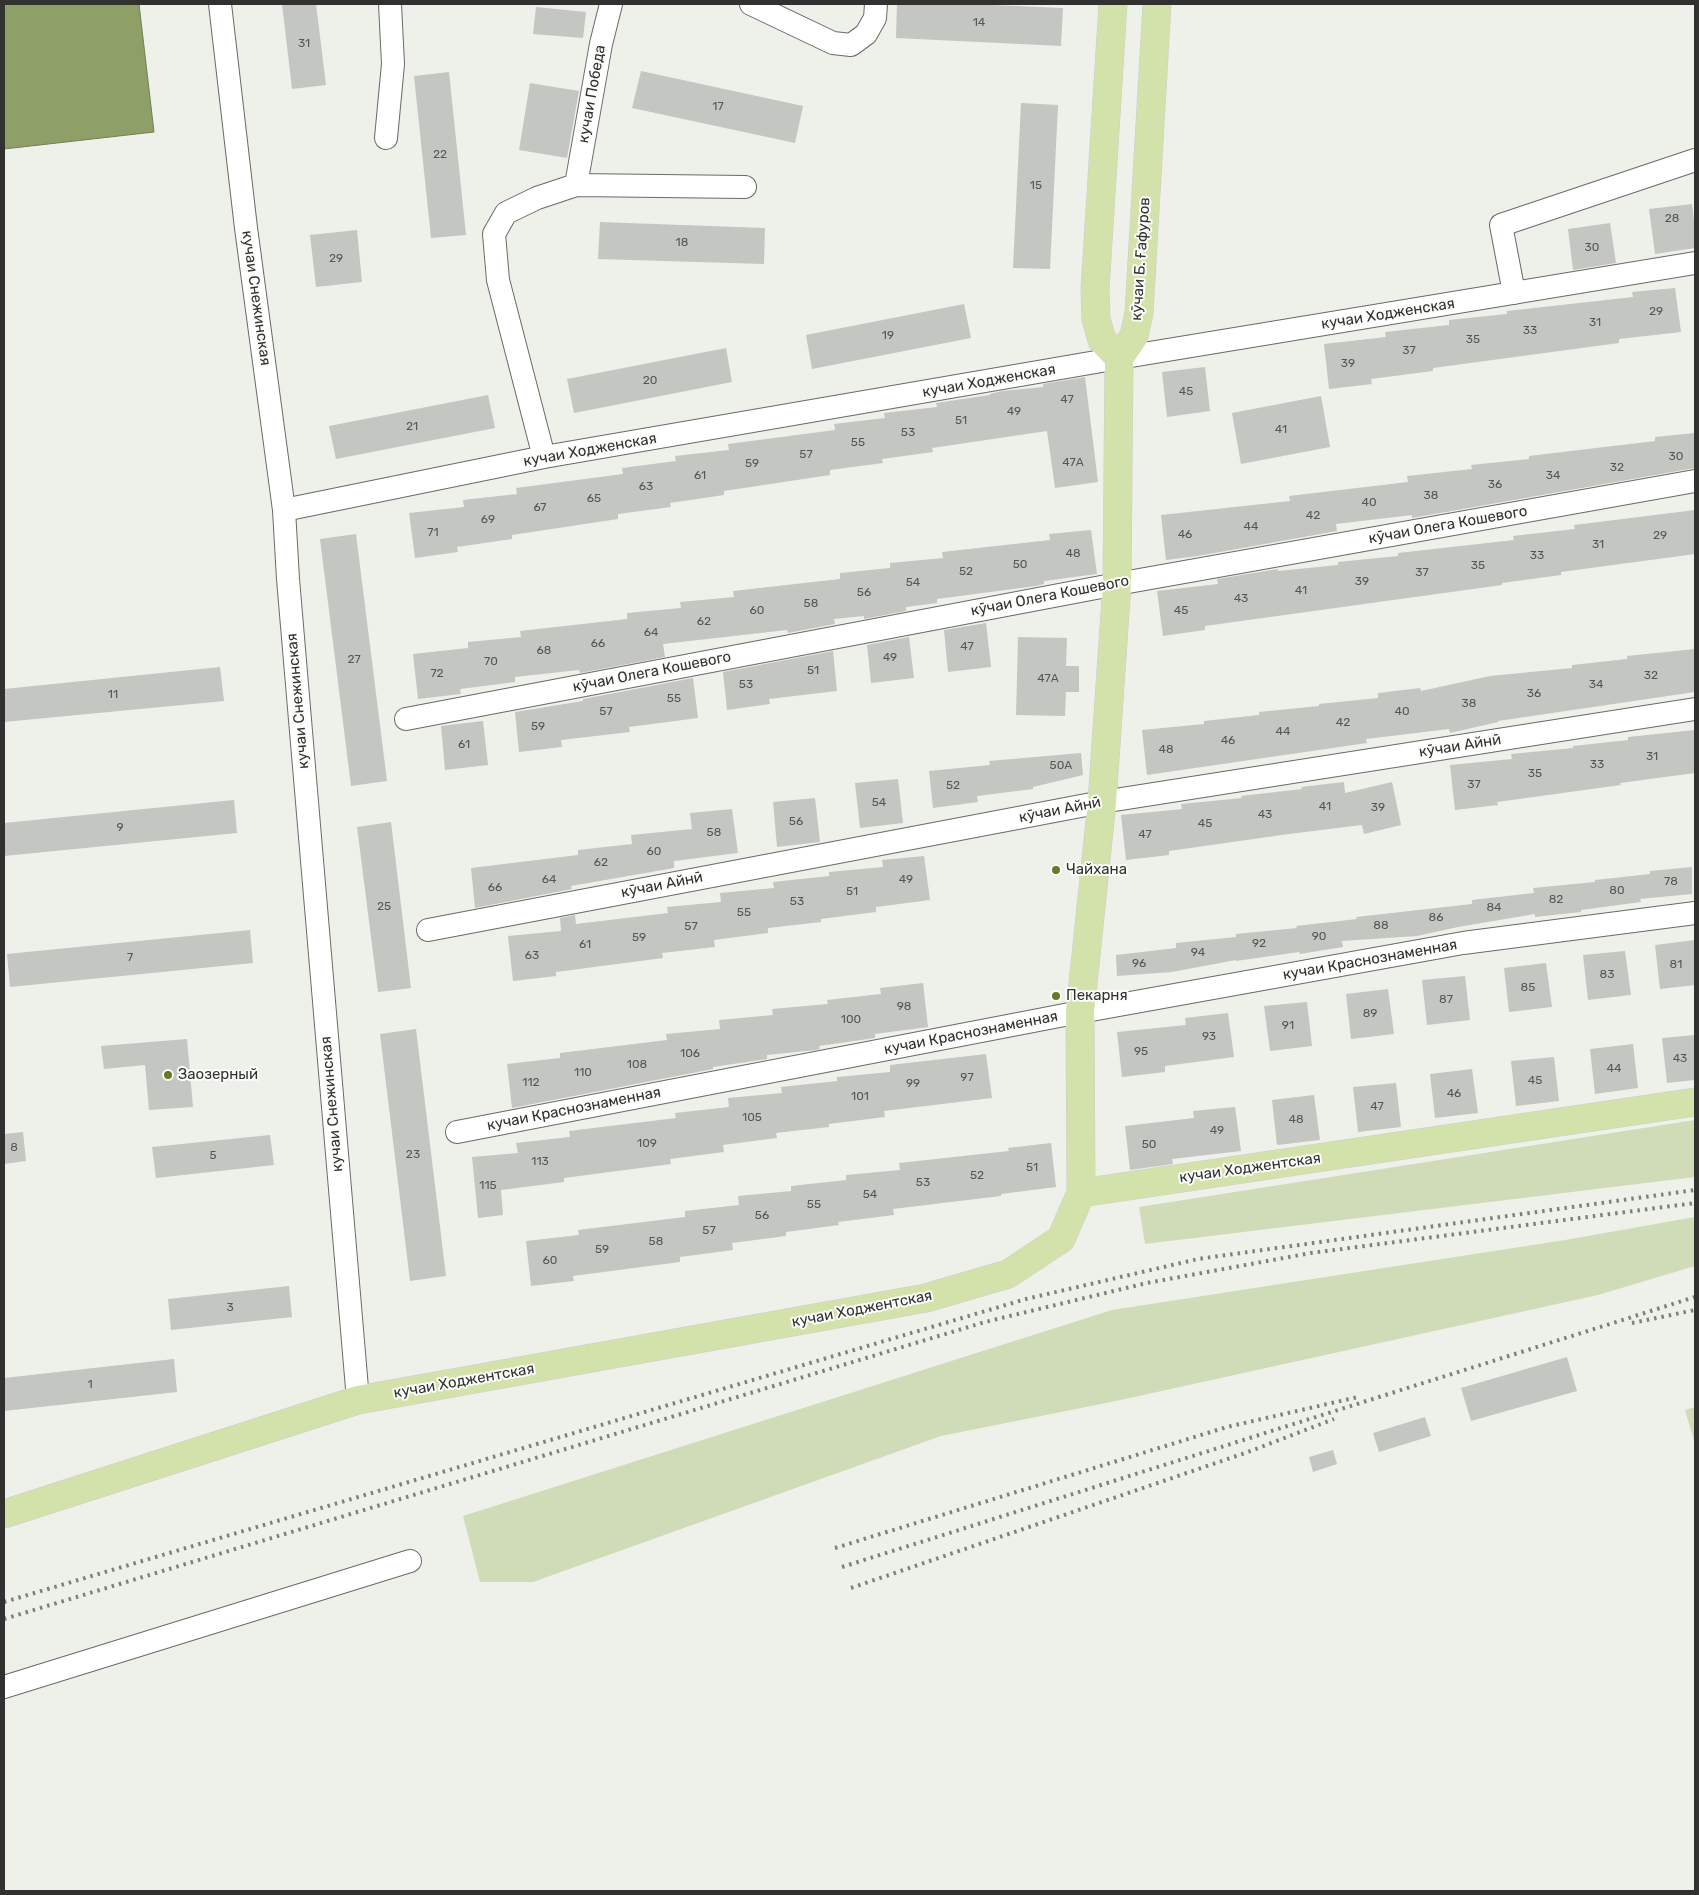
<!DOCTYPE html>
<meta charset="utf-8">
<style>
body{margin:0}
#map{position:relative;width:1699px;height:1895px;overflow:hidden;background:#eef0ea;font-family:Rubik,sans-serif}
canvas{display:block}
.frame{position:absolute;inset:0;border:5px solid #313230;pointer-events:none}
</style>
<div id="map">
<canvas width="1699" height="1895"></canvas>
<div class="frame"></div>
</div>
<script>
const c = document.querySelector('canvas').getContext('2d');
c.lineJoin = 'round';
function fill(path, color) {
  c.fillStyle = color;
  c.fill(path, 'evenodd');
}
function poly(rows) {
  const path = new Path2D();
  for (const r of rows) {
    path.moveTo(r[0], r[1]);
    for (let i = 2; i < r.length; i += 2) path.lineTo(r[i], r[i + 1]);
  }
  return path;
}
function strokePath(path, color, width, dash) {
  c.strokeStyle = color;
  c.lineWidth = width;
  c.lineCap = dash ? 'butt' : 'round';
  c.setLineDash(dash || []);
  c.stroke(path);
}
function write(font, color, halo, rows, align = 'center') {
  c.font = font + ' Rubik,sans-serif';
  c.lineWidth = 4;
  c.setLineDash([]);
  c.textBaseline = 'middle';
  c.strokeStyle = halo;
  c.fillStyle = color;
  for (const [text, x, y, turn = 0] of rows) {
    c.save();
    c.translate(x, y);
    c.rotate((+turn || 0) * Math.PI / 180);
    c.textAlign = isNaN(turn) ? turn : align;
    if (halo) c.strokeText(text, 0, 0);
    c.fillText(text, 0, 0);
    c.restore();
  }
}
fill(poly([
 [1695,1120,1695,1177,1145,1244,1139,1207],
 [1695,1217,1695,1266,1598,1295,1116,1401,941,1436,533,1582,480,1582,463,1516,1112,1310,1565,1240],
 [1695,1407,1695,1444,1685,1410]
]), '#d0dcb7');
const water = poly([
 [4,4,139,4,154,132,4,149,4,4]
]);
fill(water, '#8f9f68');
strokePath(water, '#737e57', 1);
fill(poly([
 [282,4,316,4,326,85,292,89],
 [897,4,969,4,1063,8,1061,46,896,38],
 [536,7,586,12,583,38,533,34],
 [641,71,803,106,795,143,632,108],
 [449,72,466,235,431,238,414,76],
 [530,83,579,91,567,158,519,150],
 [1021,103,1058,105,1050,269,1013,268],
 [1692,204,1695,229,1695,248,1655,254,1649,209],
 [600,222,765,228,764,264,598,259],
 [1610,223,1616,263,1573,270,1568,229],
 [357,230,362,282,316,287,310,235],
 [1675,288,1681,332,1619,339,1619,343,1433,368,1433,371,1371,379,1372,384,1329,389,1324,344,1386,337,1385,332,1449,325,1449,320,1507,314,1507,311,1633,297,1632,292],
 [964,304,971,338,812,369,806,335],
 [726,348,732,382,574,413,567,379],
 [1205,367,1210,411,1167,417,1162,372],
 [1085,377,1098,482,1055,488,1047,431,932,448,933,452,882,459,883,463,830,470,830,475,724,491,724,495,670,503,671,507,618,514,618,519,512,535,512,539,457,547,458,552,415,558,409,513,464,507,463,500,517,494,516,488,623,474,622,468,676,461,675,456,729,450,728,444,835,430,834,424,885,418,884,413,937,407,936,403,990,395,990,394,1002,391,1043,387,1043,384],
 [488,395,495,428,336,459,329,426],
 [1321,396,1330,447,1241,464,1232,413],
 [1695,433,1695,468,1412,518,1412,515,1336,524,1337,531,1198,556,1166,560,1161,515,1290,501,1289,496,1408,482,1407,476,1472,469,1471,465,1529,459,1529,456,1655,441,1655,437],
 [1695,510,1695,554,1561,572,1561,575,1502,583,1502,585,1205,626,1205,630,1163,636,1157,591,1218,584,1217,579,1278,569,1278,571,1338,565,1338,562,1398,556,1398,553,1514,540,1513,536,1575,529,1574,525],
 [1091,530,1097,574,1044,581,1044,584,1036,586,937,599,937,603,906,607,906,611,864,619,864,616,834,619,835,624,788,633,787,630,663,644,665,657,580,673,579,670,515,677,515,682,460,689,461,694,418,699,413,654,468,648,468,642,521,637,520,631,627,619,627,613,681,608,680,602,734,597,733,591,840,579,840,573,890,568,890,563,943,558,942,552,1050,540,1049,534],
 [356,534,387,781,351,786,320,539],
 [986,623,991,667,948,672,944,630],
 [909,637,914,678,871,683,867,645],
 [1018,637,1067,638,1066,666,1079,666,1079,692,1066,692,1065,716,1016,715],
 [1695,649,1695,692,1498,721,1498,722,1450,733,1449,729,1366,739,1367,743,1147,775,1142,730,1204,724,1204,721,1259,715,1259,712,1319,706,1319,704,1378,698,1378,693,1420,688,1421,691,1490,676,1572,668,1572,665,1627,659,1627,656],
 [833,651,837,691,769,699,770,704,727,710,723,672],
 [220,667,224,701,4,722,4,689],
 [693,678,698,718,629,727,630,732,561,740,562,747,519,752,515,712,583,701,583,699],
 [483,721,488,765,445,770,441,726],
 [1695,730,1695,773,1620,783,1621,785,1497,802,1498,805,1455,810,1450,765,1512,759,1511,754,1573,748,1573,746,1628,740,1628,737],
 [1081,753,1083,775,1033,787,1033,789,977,796,978,802,933,808,929,771,990,765,989,761],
 [898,779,903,823,860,828,855,783],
 [1344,782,1345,793,1392,782,1401,825,1364,834,1362,825,1289,834,1169,851,1169,855,1126,860,1121,815,1182,809,1181,804,1242,798,1241,796,1302,789,1301,787],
 [815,798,820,842,777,847,773,802],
 [234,800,237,833,4,856,4,823],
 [732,809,738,853,674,861,674,868,571,886,572,889,475,908,471,868,578,855,578,850,632,844,631,835,692,829,690,813],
 [391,822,411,988,378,992,357,827],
 [924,856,930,900,876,907,876,912,821,919,821,922,768,928,768,933,714,940,715,947,662,953,663,958,556,972,556,976,513,981,508,936,561,931,560,918,575,915,576,924,668,913,667,907,721,902,720,893,774,888,773,882,829,876,829,872,883,867,882,860],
 [1692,867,1692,894,1640,899,1641,902,1581,910,1581,912,1535,917,1535,914,1458,927,1417,936,1342,941,1343,947,1300,954,1299,952,1236,961,1236,960,1172,972,1117,976,1116,955,1176,948,1176,943,1236,937,1236,934,1297,928,1296,926,1357,919,1356,917,1472,904,1472,900,1534,893,1533,888,1595,882,1595,880,1650,874,1650,871],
 [250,930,253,963,10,987,7,954],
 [1695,940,1695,985,1660,989,1655,945],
 [1625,951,1631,995,1588,1000,1583,955],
 [1546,963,1552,1007,1509,1012,1504,968],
 [1465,976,1470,1020,1427,1025,1422,980],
 [923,983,928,1027,875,1034,875,1038,819,1046,820,1049,816,1050,767,1055,767,1059,713,1067,713,1069,512,1108,507,1064,560,1058,560,1053,667,1040,666,1034,720,1029,719,1020,773,1015,772,1009,828,1004,827,1000,881,994,880,988],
 [1388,989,1394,1034,1351,1039,1346,994],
 [1307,1002,1312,1046,1270,1051,1264,1006],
 [1228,1013,1234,1057,1165,1066,1165,1072,1122,1077,1117,1032,1186,1025,1185,1018],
 [416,1029,446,1276,410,1281,380,1034],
 [1695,1035,1695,1080,1667,1083,1662,1038],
 [187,1039,193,1107,149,1110,145,1065,104,1069,101,1046],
 [1633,1044,1638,1088,1595,1094,1590,1049],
 [986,1054,992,1098,884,1111,885,1117,829,1124,829,1127,776,1133,777,1138,723,1145,724,1152,670,1159,671,1164,564,1178,564,1182,501,1190,503,1215,478,1218,472,1157,518,1153,516,1143,570,1137,569,1131,676,1118,675,1113,729,1107,728,1098,782,1093,781,1087,837,1081,837,1077,890,1072,890,1065],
 [1554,1057,1559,1101,1516,1106,1511,1061],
 [1472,1069,1478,1113,1435,1118,1430,1074],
 [1396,1083,1401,1127,1358,1132,1353,1087],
 [1314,1095,1320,1140,1277,1145,1272,1100],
 [1235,1107,1241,1151,1172,1159,1173,1164,1130,1170,1125,1126,1194,1118,1193,1111],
 [23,1132,26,1161,4,1164,4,1134],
 [270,1135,274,1165,156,1178,152,1147],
 [1051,1143,1056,1187,1001,1194,1001,1196,893,1209,894,1215,838,1222,839,1225,786,1232,786,1236,732,1243,733,1250,680,1257,680,1262,573,1276,574,1281,531,1286,526,1241,579,1235,578,1230,685,1217,685,1211,739,1205,738,1196,791,1191,791,1186,846,1180,846,1175,900,1170,899,1163,1009,1151,1008,1148],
 [289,1286,292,1317,171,1330,168,1299],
 [1567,1357,1577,1391,1471,1421,1461,1388],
 [174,1359,177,1392,4,1411,4,1378],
 [1425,1417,1431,1436,1379,1452,1373,1433],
 [1333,1450,1337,1464,1313,1472,1309,1457]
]), '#c4c6c1');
const minor = poly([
 [220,4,246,228,284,510,288,579,358,1400],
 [751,4,833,43,851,45,866,34,875,18,876,4],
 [386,138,393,64,390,4],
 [576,185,601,44,611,4],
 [1514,293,1501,225,1695,160],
 [544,457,498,280,494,234,506,213,537,198,576,185,745,187],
 [284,510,544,457,1119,358,1695,263],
 [406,719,1117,584,1695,481],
 [428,930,1102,802,1695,709],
 [457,1132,1080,1012,1463,943,1695,913],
 [4,1687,410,1561]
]);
const major = poly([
 [1113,4,1095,289,1096,319,1102,340,1119,358],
 [1119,358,1134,336,1139,313,1157,4],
 [1081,1193,1695,1102],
 [4,1514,358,1400,926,1298,1008,1274,1061,1239,1081,1193,1080,1012,1102,802,1117,584,1119,358]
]);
strokePath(minor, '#696b66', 24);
strokePath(major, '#cececd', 29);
strokePath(minor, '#fff', 22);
strokePath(major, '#d2e2aa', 28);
strokePath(poly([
 [1632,1323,1695,1310],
 [835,1548,1227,1427,1358,1397],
 [842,1567,1695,1297],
 [851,1588,1248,1452,1334,1419],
 [4,1602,1026,1299,1198,1259,1695,1190],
 [4,1619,985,1322,1147,1283,1311,1253,1695,1203]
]), '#7e807c', 4, [2.5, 5]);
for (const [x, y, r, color] of [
 [1056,870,5,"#657929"],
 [1056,996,5,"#657929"],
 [168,1075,5,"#657929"]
]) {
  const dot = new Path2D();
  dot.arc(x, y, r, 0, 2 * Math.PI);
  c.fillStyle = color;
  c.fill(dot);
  strokePath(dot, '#fbfdf8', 2);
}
write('12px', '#565754', null, [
 ["14",979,23],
 ["31",304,44],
 ["17",718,107],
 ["22",440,155],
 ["15",1036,186],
 ["28",1672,219],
 ["18",682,243],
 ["30",1592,248],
 ["29",336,259],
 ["29",1656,312],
 ["31",1595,323],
 ["33",1530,331],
 ["19",888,336],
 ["35",1473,340],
 ["37",1409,351],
 ["39",1348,364],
 ["20",650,381],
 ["45",1186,392],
 ["47",1067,400],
 ["49",1014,412],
 ["51",961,421],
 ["21",412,427],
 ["41",1281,430],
 ["53",908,433],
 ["55",858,443],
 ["57",806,455],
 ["30",1676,457],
 ["47А",1073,463],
 ["59",752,464],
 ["32",1617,468],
 ["61",700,476],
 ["34",1553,476],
 ["36",1495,485],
 ["63",646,487],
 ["38",1431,496],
 ["65",594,499],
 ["40",1369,503],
 ["67",540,508],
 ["42",1313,516],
 ["69",488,520],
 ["44",1251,527],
 ["71",433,533],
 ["46",1185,535],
 ["29",1660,536],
 ["31",1598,545],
 ["48",1073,554],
 ["33",1537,556],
 ["50",1020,565],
 ["35",1478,566],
 ["52",966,572],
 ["37",1422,573],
 ["39",1362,582],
 ["54",913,583],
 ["41",1301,591],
 ["56",864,593],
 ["43",1241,599],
 ["58",811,604],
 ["60",757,611],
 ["45",1181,611],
 ["62",704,622],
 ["64",651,633],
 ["66",598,644],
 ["47",967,647],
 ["68",544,651],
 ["49",890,658],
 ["27",354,660],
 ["70",491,662],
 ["51",813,671],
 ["72",437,674],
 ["32",1651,676],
 ["47А",1048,679],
 ["53",746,685],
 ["34",1596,685],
 ["36",1534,694],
 ["11",113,695],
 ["55",674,699],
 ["38",1469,704],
 ["57",606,712],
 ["40",1402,712],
 ["42",1343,723],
 ["59",538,727],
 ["44",1283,732],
 ["46",1228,741],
 ["61",464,745],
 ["48",1166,750],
 ["31",1652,757],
 ["33",1597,765],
 ["50А",1061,766],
 ["35",1535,774],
 ["37",1474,785],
 ["52",953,786],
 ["54",879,803],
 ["41",1325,807],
 ["39",1378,808],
 ["43",1265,815],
 ["56",796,822],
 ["45",1205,824],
 ["9",120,828],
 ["58",714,833],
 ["47",1145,835],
 ["60",654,852],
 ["62",601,863],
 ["64",549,880],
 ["49",906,880],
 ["78",1671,882],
 ["66",495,888],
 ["80",1617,891],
 ["51",852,892],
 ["82",1556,900],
 ["53",797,902],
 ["25",384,907],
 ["84",1494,908],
 ["55",744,913],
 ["86",1436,918],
 ["88",1381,926],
 ["57",691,927],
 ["90",1319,937],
 ["59",639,938],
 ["92",1259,944],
 ["61",585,945],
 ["94",1198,953],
 ["63",532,956],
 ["7",130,958],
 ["96",1139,964],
 ["81",1676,965],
 ["83",1607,975],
 ["85",1528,988],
 ["87",1446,1000],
 ["98",904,1007],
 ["89",1370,1014],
 ["100",851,1020],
 ["91",1288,1026],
 ["93",1209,1037],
 ["95",1141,1052],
 ["106",690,1054],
 ["43",1680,1059],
 ["108",637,1065],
 ["44",1614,1069],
 ["110",583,1073],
 ["97",967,1078],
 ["45",1535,1081],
 ["112",531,1083],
 ["99",913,1084],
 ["46",1454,1094],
 ["101",860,1097],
 ["47",1377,1107],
 ["105",752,1118],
 ["48",1296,1120],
 ["49",1217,1131],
 ["109",647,1144],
 ["50",1149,1145],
 ["8",14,1148],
 ["23",413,1155],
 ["5",213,1156],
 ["113",540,1162],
 ["51",1032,1168],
 ["52",977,1176],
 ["53",923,1183],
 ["115",488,1186],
 ["54",870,1195],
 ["55",814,1205],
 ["56",762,1216],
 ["57",709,1231],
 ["58",656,1242],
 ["59",602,1250],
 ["60",550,1261],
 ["3",230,1308],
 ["1",90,1385]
]);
write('15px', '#313230', '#fbfdf8', [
 ["кучаи Победа",592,94,-80],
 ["кӯчаи Б. Ғафуров",1141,259,-86],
 ["кучаи Снежинская",256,298,82],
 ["кучаи Ходженская",1388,314,-9],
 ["кучаи Ходженская",989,381,-10],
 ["кучаи Ходженская",590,450,-10],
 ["кӯчаи Олега Кошевого",1448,525,-10],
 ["кӯчаи Олега Кошевого",1050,596,-11],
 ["кӯчаи Олега Кошевого",652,672,-11],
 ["кучаи Снежинская",298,701,-95],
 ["кӯчаи Айнӣ",1460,746,-9],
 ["кӯчаи Айнӣ",1060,810,-11],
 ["кӯчаи Айнӣ",662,885,-11],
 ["кучаи Краснознаменная",1370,960,-10],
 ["кучаи Краснознаменная",971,1033,-11],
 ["кучаи Снежинская",332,1104,-95],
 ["кучаи Краснознаменная",574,1109,-11],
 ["кучаи Ходжентская",1250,1168,-8],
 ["кучаи Ходжентская",862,1309,-11],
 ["кучаи Ходжентская",464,1381,-10]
]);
write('15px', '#313230', '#fbfdf8', [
 ["Чайхана",1066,870],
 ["Пекарня",1066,996],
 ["Заозерный",178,1075]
], 'left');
</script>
